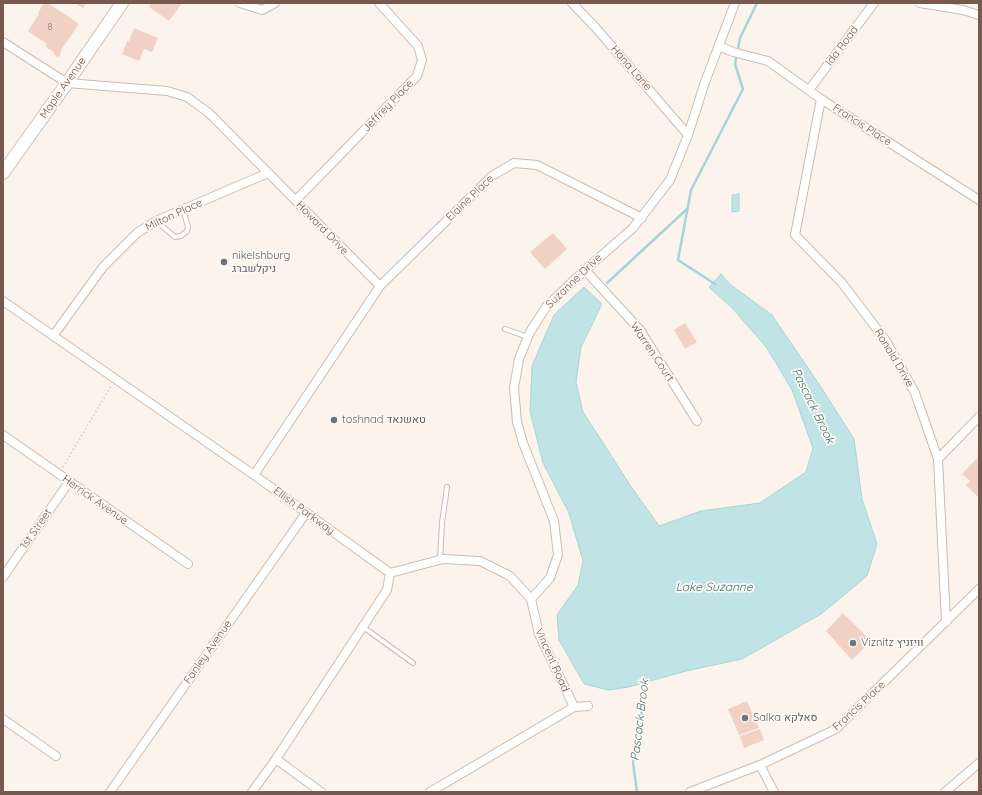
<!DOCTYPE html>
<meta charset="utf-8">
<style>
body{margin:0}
#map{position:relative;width:982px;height:795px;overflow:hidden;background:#fcf4ec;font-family:Quicksand,sans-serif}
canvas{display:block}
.frame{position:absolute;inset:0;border:4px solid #77594f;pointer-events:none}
</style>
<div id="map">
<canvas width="982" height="795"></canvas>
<div class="frame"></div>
</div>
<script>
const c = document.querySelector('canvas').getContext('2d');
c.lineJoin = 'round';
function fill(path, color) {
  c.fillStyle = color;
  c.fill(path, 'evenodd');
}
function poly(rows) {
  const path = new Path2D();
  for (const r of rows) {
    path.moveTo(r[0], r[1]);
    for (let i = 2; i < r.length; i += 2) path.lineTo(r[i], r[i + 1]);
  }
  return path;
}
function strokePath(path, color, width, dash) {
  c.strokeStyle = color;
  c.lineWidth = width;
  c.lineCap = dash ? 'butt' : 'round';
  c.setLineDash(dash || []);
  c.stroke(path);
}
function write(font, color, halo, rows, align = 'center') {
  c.font = font + ' Quicksand,Heebo,sans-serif';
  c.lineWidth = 3.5;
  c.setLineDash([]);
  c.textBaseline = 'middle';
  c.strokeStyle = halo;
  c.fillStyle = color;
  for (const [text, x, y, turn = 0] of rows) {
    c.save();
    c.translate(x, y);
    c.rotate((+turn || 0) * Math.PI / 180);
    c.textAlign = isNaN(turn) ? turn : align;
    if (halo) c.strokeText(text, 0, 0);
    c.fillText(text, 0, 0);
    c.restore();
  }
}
const water = poly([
 [739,194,739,211,732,212,732,195,739,194],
 [721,274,731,285,772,315,821,387,854,439,862,499,877,544,867,576,821,614,742,659,686,671,629,687,608,690,584,684,559,640,557,615,578,585,583,561,569,513,543,463,530,411,532,366,554,315,584,287,602,304,581,347,576,382,583,412,632,488,659,526,701,511,760,503,806,472,813,448,792,390,767,348,733,309,709,287,721,274]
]);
fill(water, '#c0e4e6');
strokePath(water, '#a7d4d7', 1);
strokePath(poly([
 [607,283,687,209],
 [715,284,678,260,691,190,743,89,735,64,740,38,757,3],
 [637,792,633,763,646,686,645,679]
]), '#a7d4d7', 2.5);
fill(poly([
 [44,3,48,3,79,24,61,50,60,56,57,57,54,54,54,52,46,47,47,44,28,31,39,14,38,13],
 [74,3,87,3,83,8],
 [151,3,182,3,169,21,149,7],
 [134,28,158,38,152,52,144,49,139,61,122,54,127,41,129,41],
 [553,233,567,249,545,269,530,252],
 [685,323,697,342,685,349,674,330],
 [979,456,979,498,966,485,970,481,962,474],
 [843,613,871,641,852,660,826,631],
 [747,701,759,728,739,735,728,709],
 [760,729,764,740,744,748,740,736]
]), '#f0d2c4');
const lane = poly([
 [156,221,175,237,181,236,187,231,188,227,183,209],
 [505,329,528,337],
 [440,560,442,523,447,487],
 [363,627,413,663]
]);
const street = poly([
 [240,3,262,10,275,3],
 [572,3,596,28,688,135],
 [920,3,963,10,979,15],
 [3,42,67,83,167,91,187,97,209,113,380,286,254,475],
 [719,46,733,52,768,61,821,99,979,200],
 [809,90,874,3],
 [821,99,795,235,842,283,886,341,915,393,938,459,946,622],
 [296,200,417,76,422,60,418,46,379,3],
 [585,270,640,330,697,421],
 [380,286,492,176,514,163,537,165,642,218],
 [3,301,254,475,390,573],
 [53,336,103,267,137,233,156,221,268,173],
 [3,435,188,564],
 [938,459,979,417],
 [390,573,443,559,480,561,510,576,531,599,539,634,574,707,430,792],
 [3,577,69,482],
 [531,599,550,578,558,555,554,521,523,443,517,422,514,388,519,359,530,332,546,307,585,270,633,228,670,180,688,135,705,82,735,3],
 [574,707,588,706],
 [3,719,56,756],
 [276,759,321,792],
 [760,765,774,792],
 [110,792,306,513],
 [252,792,276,759,387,590,390,573],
 [690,792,760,765,836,729,979,589],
 [945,792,979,763]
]);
const secondary = poly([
 [3,173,67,83,122,3]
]);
strokePath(lane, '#cebbb1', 6);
strokePath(street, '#cebbb1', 10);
strokePath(secondary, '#d4bdb1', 14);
strokePath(poly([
 [63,467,111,386]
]), '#d6b5a7', 1.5, [1, 3]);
strokePath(lane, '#fff', 4);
strokePath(street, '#fff', 8);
strokePath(secondary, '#fff', 12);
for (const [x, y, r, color] of [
 [224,262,4,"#6b7280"],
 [334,420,4,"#6b7280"],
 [853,643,4,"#6b7280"],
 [745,718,4,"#6b7280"]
]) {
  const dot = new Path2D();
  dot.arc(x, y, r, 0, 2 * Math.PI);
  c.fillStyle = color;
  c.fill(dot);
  strokePath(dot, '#fef8f2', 1.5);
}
write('9px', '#95776c', null, [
 ["8",50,27]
]);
write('11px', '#77594f', '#fef8f2', [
 ["Ida Road",842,46,-53],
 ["Hana Lane",631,68,49],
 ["Maple Avenue",63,88,-55],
 ["Jeffrey Place",388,106,-46],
 ["Francis Place",862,125,33],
 ["Elaine Place",470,198,-44],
 ["Milton Place",174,215,-25],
 ["Howard Drive",322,228,46],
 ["Suzanne Drive",574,281,-44],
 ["Warren Court",652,352,56],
 ["Ronald Drive",894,358,59],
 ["Herrick Avenue",95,500,35],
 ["Ellish Parkway",304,511,36],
 ["1st Street",36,529,-55],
 ["Fanley Avenue",208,652,-55],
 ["Vincent Road",552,660,66],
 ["Francis Place",859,706,-43]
]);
write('11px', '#5b616d', '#fef8f2', [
 ["nikelshburg",232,256],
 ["ניקלשברג",232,269],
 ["toshnad טאשנאד",342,420],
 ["Viznitz וויזניץ",861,643],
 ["Salka סאלקא",753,718]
], 'left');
write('italic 12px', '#42767b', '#fef8f2', [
 ["Pascack Brook",813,406,64],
 ["Lake Suzanne",714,587],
 ["Pascack Brook",640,720,-83]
]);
</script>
